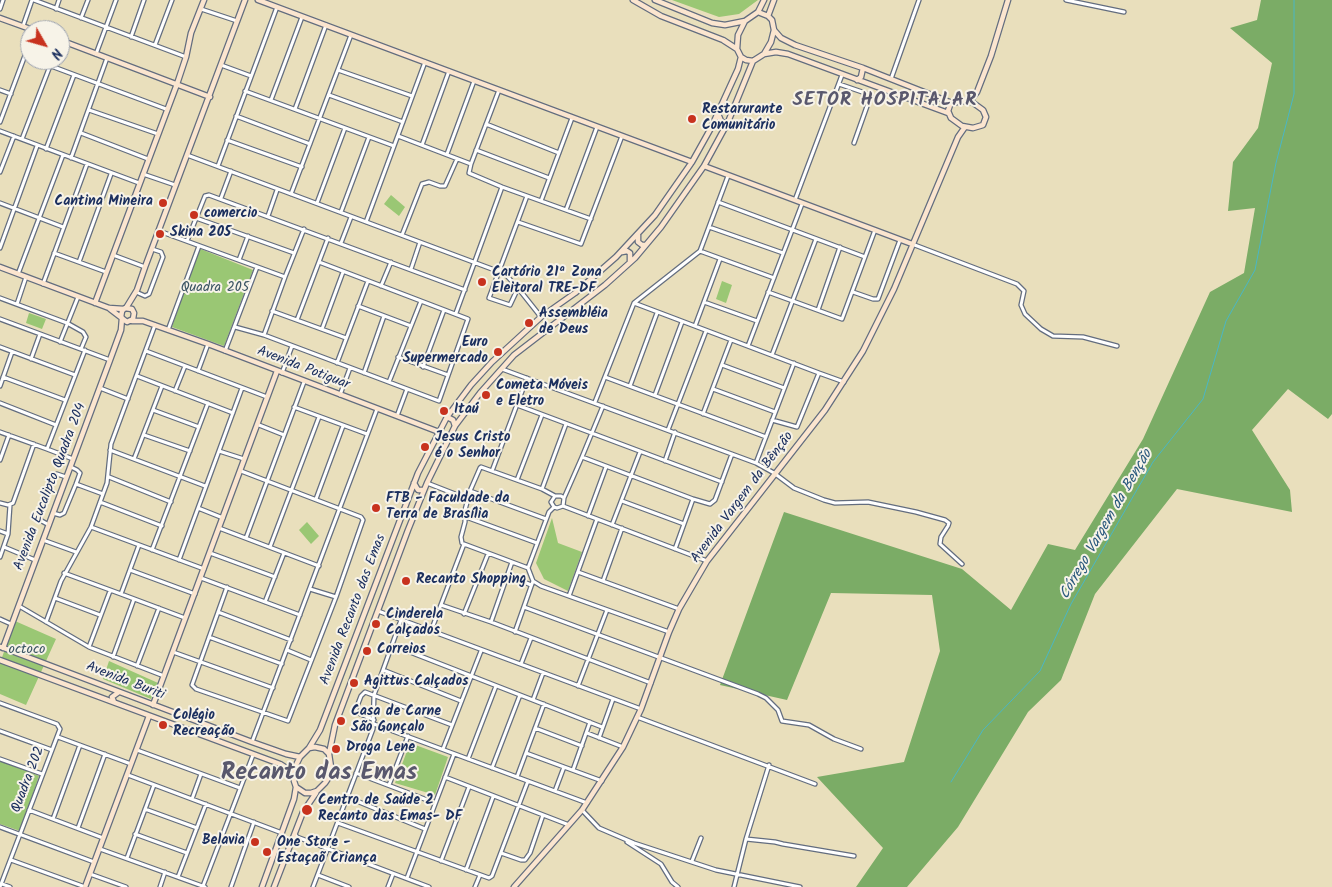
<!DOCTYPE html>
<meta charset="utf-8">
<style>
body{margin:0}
#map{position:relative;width:1332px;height:887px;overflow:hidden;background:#e9dfbc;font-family:Kalam,sans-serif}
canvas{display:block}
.north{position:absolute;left:20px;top:20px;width:50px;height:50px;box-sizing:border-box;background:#f7f3e8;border:1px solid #9fa5b1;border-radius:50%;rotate:128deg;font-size:14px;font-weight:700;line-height:20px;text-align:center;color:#1b2f5e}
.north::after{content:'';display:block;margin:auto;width:18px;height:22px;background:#c8321e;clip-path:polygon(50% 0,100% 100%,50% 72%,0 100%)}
</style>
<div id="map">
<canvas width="1332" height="887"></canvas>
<div class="north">N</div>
</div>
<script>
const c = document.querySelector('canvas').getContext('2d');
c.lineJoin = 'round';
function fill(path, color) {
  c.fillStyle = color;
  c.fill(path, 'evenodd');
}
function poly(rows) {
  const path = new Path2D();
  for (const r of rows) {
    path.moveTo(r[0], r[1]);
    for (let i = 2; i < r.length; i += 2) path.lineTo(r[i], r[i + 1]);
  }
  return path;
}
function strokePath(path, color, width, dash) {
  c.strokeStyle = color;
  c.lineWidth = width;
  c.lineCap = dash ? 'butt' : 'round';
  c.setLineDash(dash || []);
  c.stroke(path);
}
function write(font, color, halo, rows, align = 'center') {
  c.font = font + ' Kalam,sans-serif';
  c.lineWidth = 4;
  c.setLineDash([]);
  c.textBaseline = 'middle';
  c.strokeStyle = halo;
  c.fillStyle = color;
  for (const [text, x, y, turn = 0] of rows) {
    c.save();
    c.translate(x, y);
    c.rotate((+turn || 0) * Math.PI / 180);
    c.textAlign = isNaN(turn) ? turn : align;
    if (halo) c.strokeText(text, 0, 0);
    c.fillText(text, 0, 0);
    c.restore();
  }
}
fill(poly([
 [672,0,758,0,739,14,719,17],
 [391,195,405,207,399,216,384,204],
 [198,248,253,270,224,346,172,327],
 [722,281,732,285,726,303,716,299],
 [29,313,46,319,42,329,26,323],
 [552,518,558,543,582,552,568,591,544,579,536,563],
 [307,522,319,536,311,544,299,530],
 [15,621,56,639,26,705,0,694,0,663],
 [109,661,158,683,151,699,103,679],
 [410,743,448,757,435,795,395,783],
 [0,760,39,776,20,831,0,824]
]), '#9ac774');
fill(poly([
 [1261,0,1332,0,1332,414,1328,419,1288,389,1252,430,1290,490,1292,512,1177,489,1095,594,1061,680,1028,712,958,827,907,887,856,887,883,848,817,777,904,762,940,651,932,595,831,593,787,700,720,685,784,512,962,569,1011,610,1048,544,1075,550,1143,439,1210,292,1244,273,1255,208,1228,211,1233,162,1258,128,1272,63,1230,28,1257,20]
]), '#7bac66');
strokePath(poly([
 [951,782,983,730,1040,671,1071,604,1153,462,1203,399,1226,321,1255,270,1276,163,1294,94,1294,0]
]), '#4ab7c5', 1);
const street = poly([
 [34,0,186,57],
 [1066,0,1124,12],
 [0,9,3,0],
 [56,9,59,0],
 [201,9,237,21],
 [81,18,88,0],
 [23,26,32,0],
 [131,37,144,0],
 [155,45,172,0],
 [96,54,116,0],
 [25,56,30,58],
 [35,60,166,109],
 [221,65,251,76],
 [338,70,412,96],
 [891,79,919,0],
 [839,84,871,95,854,143],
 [0,90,11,94],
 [499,90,471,164,469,173,502,187,591,219],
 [245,91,394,146],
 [329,95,403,122],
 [271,100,302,17],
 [295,109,326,25],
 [89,110,158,134],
 [236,116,310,144],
 [0,122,30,42],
 [486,124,559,153],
 [0,131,139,183],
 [81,133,148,159],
 [398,136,471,164],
 [22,139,50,66],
 [227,140,302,167],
 [422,145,449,71],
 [46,149,74,75],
 [476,150,549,178],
 [447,154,474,81],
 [187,155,500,272,506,275,518,288,541,317],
 [71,158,107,58],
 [218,166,277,7],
 [0,172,14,136],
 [143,174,175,185],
 [291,194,351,35],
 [221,198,231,171],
 [795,200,842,75],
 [541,201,572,118],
 [718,202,865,257],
 [0,203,63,227],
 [317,203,345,128],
 [566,210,597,127],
 [341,212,369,137],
 [268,216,277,190],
 [196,218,294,253],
 [366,222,425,62],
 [518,222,581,244,622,136],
 [709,227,783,253],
 [159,231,285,277,304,229],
 [402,235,422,184,429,182,440,186,445,186,457,159],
 [187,241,205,196,209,195,465,290],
 [341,243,351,217],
 [912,244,1017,284,1024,291,1021,305,1025,314,1041,329,1053,336,1083,337,1117,346],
 [0,248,37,146],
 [700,251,774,278],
 [54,253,106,272],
 [113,255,145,267],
 [239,260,248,236],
 [79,262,111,174],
 [411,269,420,242],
 [18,274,63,155],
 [43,284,87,164],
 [381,286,391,262],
 [518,288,510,305,489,298,527,196],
 [136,292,145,296,149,294,163,257,161,252,152,249],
 [768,292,842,319,875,230],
 [853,292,873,299,878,299,900,240],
 [0,298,67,323,83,332,86,337,81,349],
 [704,302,757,321],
 [634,303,819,373],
 [17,304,26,277],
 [358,306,411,326],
 [818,310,840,247],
 [272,311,346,338],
 [456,313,502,187],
 [0,319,110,360],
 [297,320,328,238],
 [695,326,720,259],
 [235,327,264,335,439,401,468,319,319,262],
 [322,329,343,272],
 [168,330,199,246],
 [264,335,285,277],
 [60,342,78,297],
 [748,346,802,204],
 [0,347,75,375],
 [146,351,267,397],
 [225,351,257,267],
 [772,355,816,239],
 [398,357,448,375],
 [31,359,40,334],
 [337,363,368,281],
 [722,365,784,388],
 [423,367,444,310],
 [502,369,756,463,774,473,794,488,824,500,835,503,868,502,916,512,945,520,949,523,948,526,941,537,940,544,962,564],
 [198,371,208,344],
 [282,373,292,346],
 [364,373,384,316],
 [137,376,233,413],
 [3,377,65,400],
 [605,377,766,437],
 [389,382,421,301],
 [0,386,12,352],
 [630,386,657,313],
 [100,388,128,399],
 [713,389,775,412],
 [175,391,185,366],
 [340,395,350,368],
 [655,395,682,322],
 [595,402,634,303,700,251,728,176],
 [0,403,56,425],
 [517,405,722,482],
 [294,407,367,434],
 [153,410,199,427],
 [703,414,731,340],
 [397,416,407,389],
 [772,420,797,427,819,373,844,382],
 [259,425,284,435],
 [668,430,706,331],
 [0,432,47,449,85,350],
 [144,435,190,451],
 [47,449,73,459],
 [110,450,205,486],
 [219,451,244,459],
 [582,457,693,499,710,504,715,500,732,454],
 [134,459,162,386],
 [0,460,9,435],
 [665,461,675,432],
 [756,463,794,363],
 [492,471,542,489,555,496,561,496,564,498],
 [109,477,171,502],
 [517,480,542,415],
 [427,483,468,499],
 [76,484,103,494],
 [542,489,566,424],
 [470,491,546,519],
 [316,499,343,426],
 [622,501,684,524],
 [100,502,162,526],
 [0,503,8,505,13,503,34,444],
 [563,506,564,498,582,457,603,406],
 [554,507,551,502,555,496],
 [198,508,223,518],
 [53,513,60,515,64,513,76,484,80,473,77,470,71,467],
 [588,516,606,467],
 [466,517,537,543],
 [49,525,40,520,38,514,53,476,57,474,66,477],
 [612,525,640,452],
 [91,527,204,569],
 [219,528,319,566],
 [0,531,8,534],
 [246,538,304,382],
 [43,540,76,552],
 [464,544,528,568,533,581,541,586,669,632],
 [4,547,35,560],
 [270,547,319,417],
 [675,549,693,499],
 [152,550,208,403],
 [210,553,275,577],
 [0,557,8,534,10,505],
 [179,560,242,388],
 [528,568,549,512,554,507,557,508,563,506,707,561],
 [130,570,195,594],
 [578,572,679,609],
 [64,573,121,594,139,545],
 [508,575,531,585],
 [201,578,300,615],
 [603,581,622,528],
 [227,587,192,685,196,689,288,721,336,597,363,520,361,517,241,471],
 [310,589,336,597],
 [121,594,185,618],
 [569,596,597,519],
 [55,598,100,615],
 [265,602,284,553],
 [441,605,491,622,651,683],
 [19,606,89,647,164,676],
 [524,607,758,694,766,698,778,710,782,721,809,725,834,739,861,749],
 [378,611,641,709],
 [218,612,291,640],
 [464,614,488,554],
 [0,619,11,624],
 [46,622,61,581,91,527,107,483,111,444,155,325],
 [491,622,512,562],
 [431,631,464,544,462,543,461,537,465,522,465,510,470,491,480,468,481,467,492,471,527,378],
 [515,632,533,581],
 [209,637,282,664],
 [392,645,602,727],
 [89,647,110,591],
 [287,650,311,660],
 [173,652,273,688],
 [113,657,134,599],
 [521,664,531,638],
 [137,666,159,608],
 [383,670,461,701],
 [578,686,607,610],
 [533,700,543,673],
 [0,703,57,724,60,729,0,887],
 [637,717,815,784],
 [374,720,356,712,356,709,361,696,365,692,452,725],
 [374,724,587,803],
 [535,728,582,746],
 [0,731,52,750],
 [587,733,623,747],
 [58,737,131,764],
 [599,738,613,699],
 [252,742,377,409],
 [443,749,481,651],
 [137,750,240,788],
 [526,753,602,781],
 [0,759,42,774],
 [468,759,496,686],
 [492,768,520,695],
 [573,770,590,722],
 [356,773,435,803],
 [128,775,282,833],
 [445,777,569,825],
 [517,777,544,704],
 [389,785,408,736],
 [555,791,564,767],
 [347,797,425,829],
 [192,799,201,774],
 [145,809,197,828],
 [29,810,103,838],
 [582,810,599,828,634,843,716,870,800,887],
 [53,819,80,745],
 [338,823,489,878,492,876,528,781],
 [0,827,94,862],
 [78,828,105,754],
 [135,834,187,853],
 [295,834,297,837,429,887],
 [746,839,775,842,783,844,854,856],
 [627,842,661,864,672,882,678,887],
 [100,849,205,887],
 [501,853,521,860,525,860,530,853,543,815],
 [127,858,154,785],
 [11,860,85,887],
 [441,861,469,787],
 [692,861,701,838],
 [466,870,493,797],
 [90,874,126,887],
 [318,875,349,887],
 [178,877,206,804],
 [407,878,454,754],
 [2,884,10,887],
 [203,886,253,755],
 [160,887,165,872],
 [231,887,254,822],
 [313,887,373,729,374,695,401,620],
 [388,887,393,874],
 [475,887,480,875],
 [734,887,746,839,769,765]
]);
const secondary = poly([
 [258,0,692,162],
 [633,0,661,16,723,40,737,49],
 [655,0,712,23,725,25,745,21],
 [758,12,768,16,772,20,774,30,771,42,764,54,753,61,746,60,741,57,737,49,738,35,745,21,758,12],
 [758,12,764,0],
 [768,16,774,0],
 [0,18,33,30],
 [774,30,781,38,795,45,863,68,952,103],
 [60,40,210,97],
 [764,54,776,52,788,54,948,113],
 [857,80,861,77,863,68],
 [962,101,972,102,983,110,986,117,983,125,973,128,962,126,951,118,948,111,950,105,952,103,962,101],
 [967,101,973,97,977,92,991,56,1008,0],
 [718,114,721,121,723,123,728,122],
 [704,166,912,244],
 [638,235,638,242,642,245,645,245],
 [622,252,627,251,630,253,630,261],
 [0,267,109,308,124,309],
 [95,303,177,84,186,57,191,33,204,0],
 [126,308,137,290,145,267,245,0],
 [110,309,127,322,133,319,134,313,132,309,125,308,122,311,121,317],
 [132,321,143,321,208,344,439,432],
 [447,417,453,420,455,426],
 [414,483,418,490,424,490],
 [1,647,252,742,286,754,300,757],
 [3,648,110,360,121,330,122,318],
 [0,660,280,764,294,773],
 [114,702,112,697,119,692],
 [153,705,277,371],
 [309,748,320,730,418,473,447,417,471,385,492,362,541,317,575,293,616,257,655,215,692,162,711,128,738,69,741,57],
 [329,754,335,725,408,530,427,483,455,426,480,393,514,355,605,285,635,258,661,227,704,166,728,122,753,61],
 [85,887,149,716],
 [262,887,294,799,296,787,294,781,296,765,300,757,309,748,315,747,324,749,329,754,331,767,329,777,325,783,317,791,311,793,305,793,296,787],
 [274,887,303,812,316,793],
 [514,887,582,810,623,747,641,709,669,632,679,609,707,561,825,410,863,351,894,289,958,137,965,127]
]);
strokePath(street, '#636d7f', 5.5);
strokePath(secondary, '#636d7f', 7);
strokePath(street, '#fff', 3);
strokePath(secondary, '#fbe5cf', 4.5);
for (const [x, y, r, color] of [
 [692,119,5,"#c8321e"],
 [163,203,5,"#c8321e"],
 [194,215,5,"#c8321e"],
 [160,234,5,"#c8321e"],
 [482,282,5,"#c8321e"],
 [529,323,5,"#c8321e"],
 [498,352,5,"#c8321e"],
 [486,395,5,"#c8321e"],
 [444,411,5,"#c8321e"],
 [425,447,5,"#c8321e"],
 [376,508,5,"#c8321e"],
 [406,581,5,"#c8321e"],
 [376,624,5,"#c8321e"],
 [367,651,5,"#c8321e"],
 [354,683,5,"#c8321e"],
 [341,721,5,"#c8321e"],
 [163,725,5,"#c8321e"],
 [336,749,5,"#c8321e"],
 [307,810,6,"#c8321e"],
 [255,842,5,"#c8321e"],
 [267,852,5,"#c8321e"]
]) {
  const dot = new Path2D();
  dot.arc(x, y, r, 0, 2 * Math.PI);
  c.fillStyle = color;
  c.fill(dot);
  strokePath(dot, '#f7f3e8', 2);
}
write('bold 14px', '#1b2f5e', '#f7f3e8', [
 ["Restarurante",702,111],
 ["Comunitário",702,127],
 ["Cantina Mineira",153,203,"right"],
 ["comercio",204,215],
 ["Skina 205",170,234],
 ["Cartório 21ª Zona",492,274],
 ["Eleitoral TRE-DF",492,290],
 ["Assembléia",539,315],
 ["de Deus",539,331],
 ["Euro",488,344,"right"],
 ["Supermercado",488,360,"right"],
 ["Cometa Móveis",496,387],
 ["e Eletro",496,403],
 ["Itaú",454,411],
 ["Jesus Cristo",435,439],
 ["é o Senhor",435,455],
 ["FTB - Faculdade da",386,500],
 ["Terra de Brasília",386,516],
 ["Recanto Shopping",416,581],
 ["Cinderela",386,616],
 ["Calçados",386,632],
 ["Correios",377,651],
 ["Agittus Calçados",364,683],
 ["Casa de Carne",351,713],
 ["São Gonçalo",351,729],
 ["Colégio",173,717],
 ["Recreação",173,733],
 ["Droga Lene",346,749],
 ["Centro de Saúde 2",318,802],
 ["Recanto das Emas- DF",318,818],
 ["Belavia",245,842,"right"],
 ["One Store -",277,844],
 ["Estaçaõ Criança",277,860]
], 'left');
write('14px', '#3b5564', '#f7f3e8', [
 ["Quadra 205",215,289],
 ["octoco",27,651]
]);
write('14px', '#1b2f5e', '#f7f3e8', [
 ["Avenida Potiguar",303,369,21],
 ["Avenida Eucalipto Quadra 204",51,487,-69],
 ["Avenida Vargem da Bênção",743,498,-53],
 ["Avenida Recanto das Emas",354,610,-69],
 ["Avenida Buriti",125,682,21],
 ["Quadra 202",29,780,-69]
]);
write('italic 15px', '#29587d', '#f7f3e8', [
 ["Córrego Vargem da Benção",1107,525,-60]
]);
c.letterSpacing = '1px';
write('bold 19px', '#59586d', '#f7f3e8', [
 ["SETOR HOSPITALAR",885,102]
]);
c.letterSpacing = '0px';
write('bold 24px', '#59586d', '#f7f3e8', [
 ["Recanto das Emas",319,775]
]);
</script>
